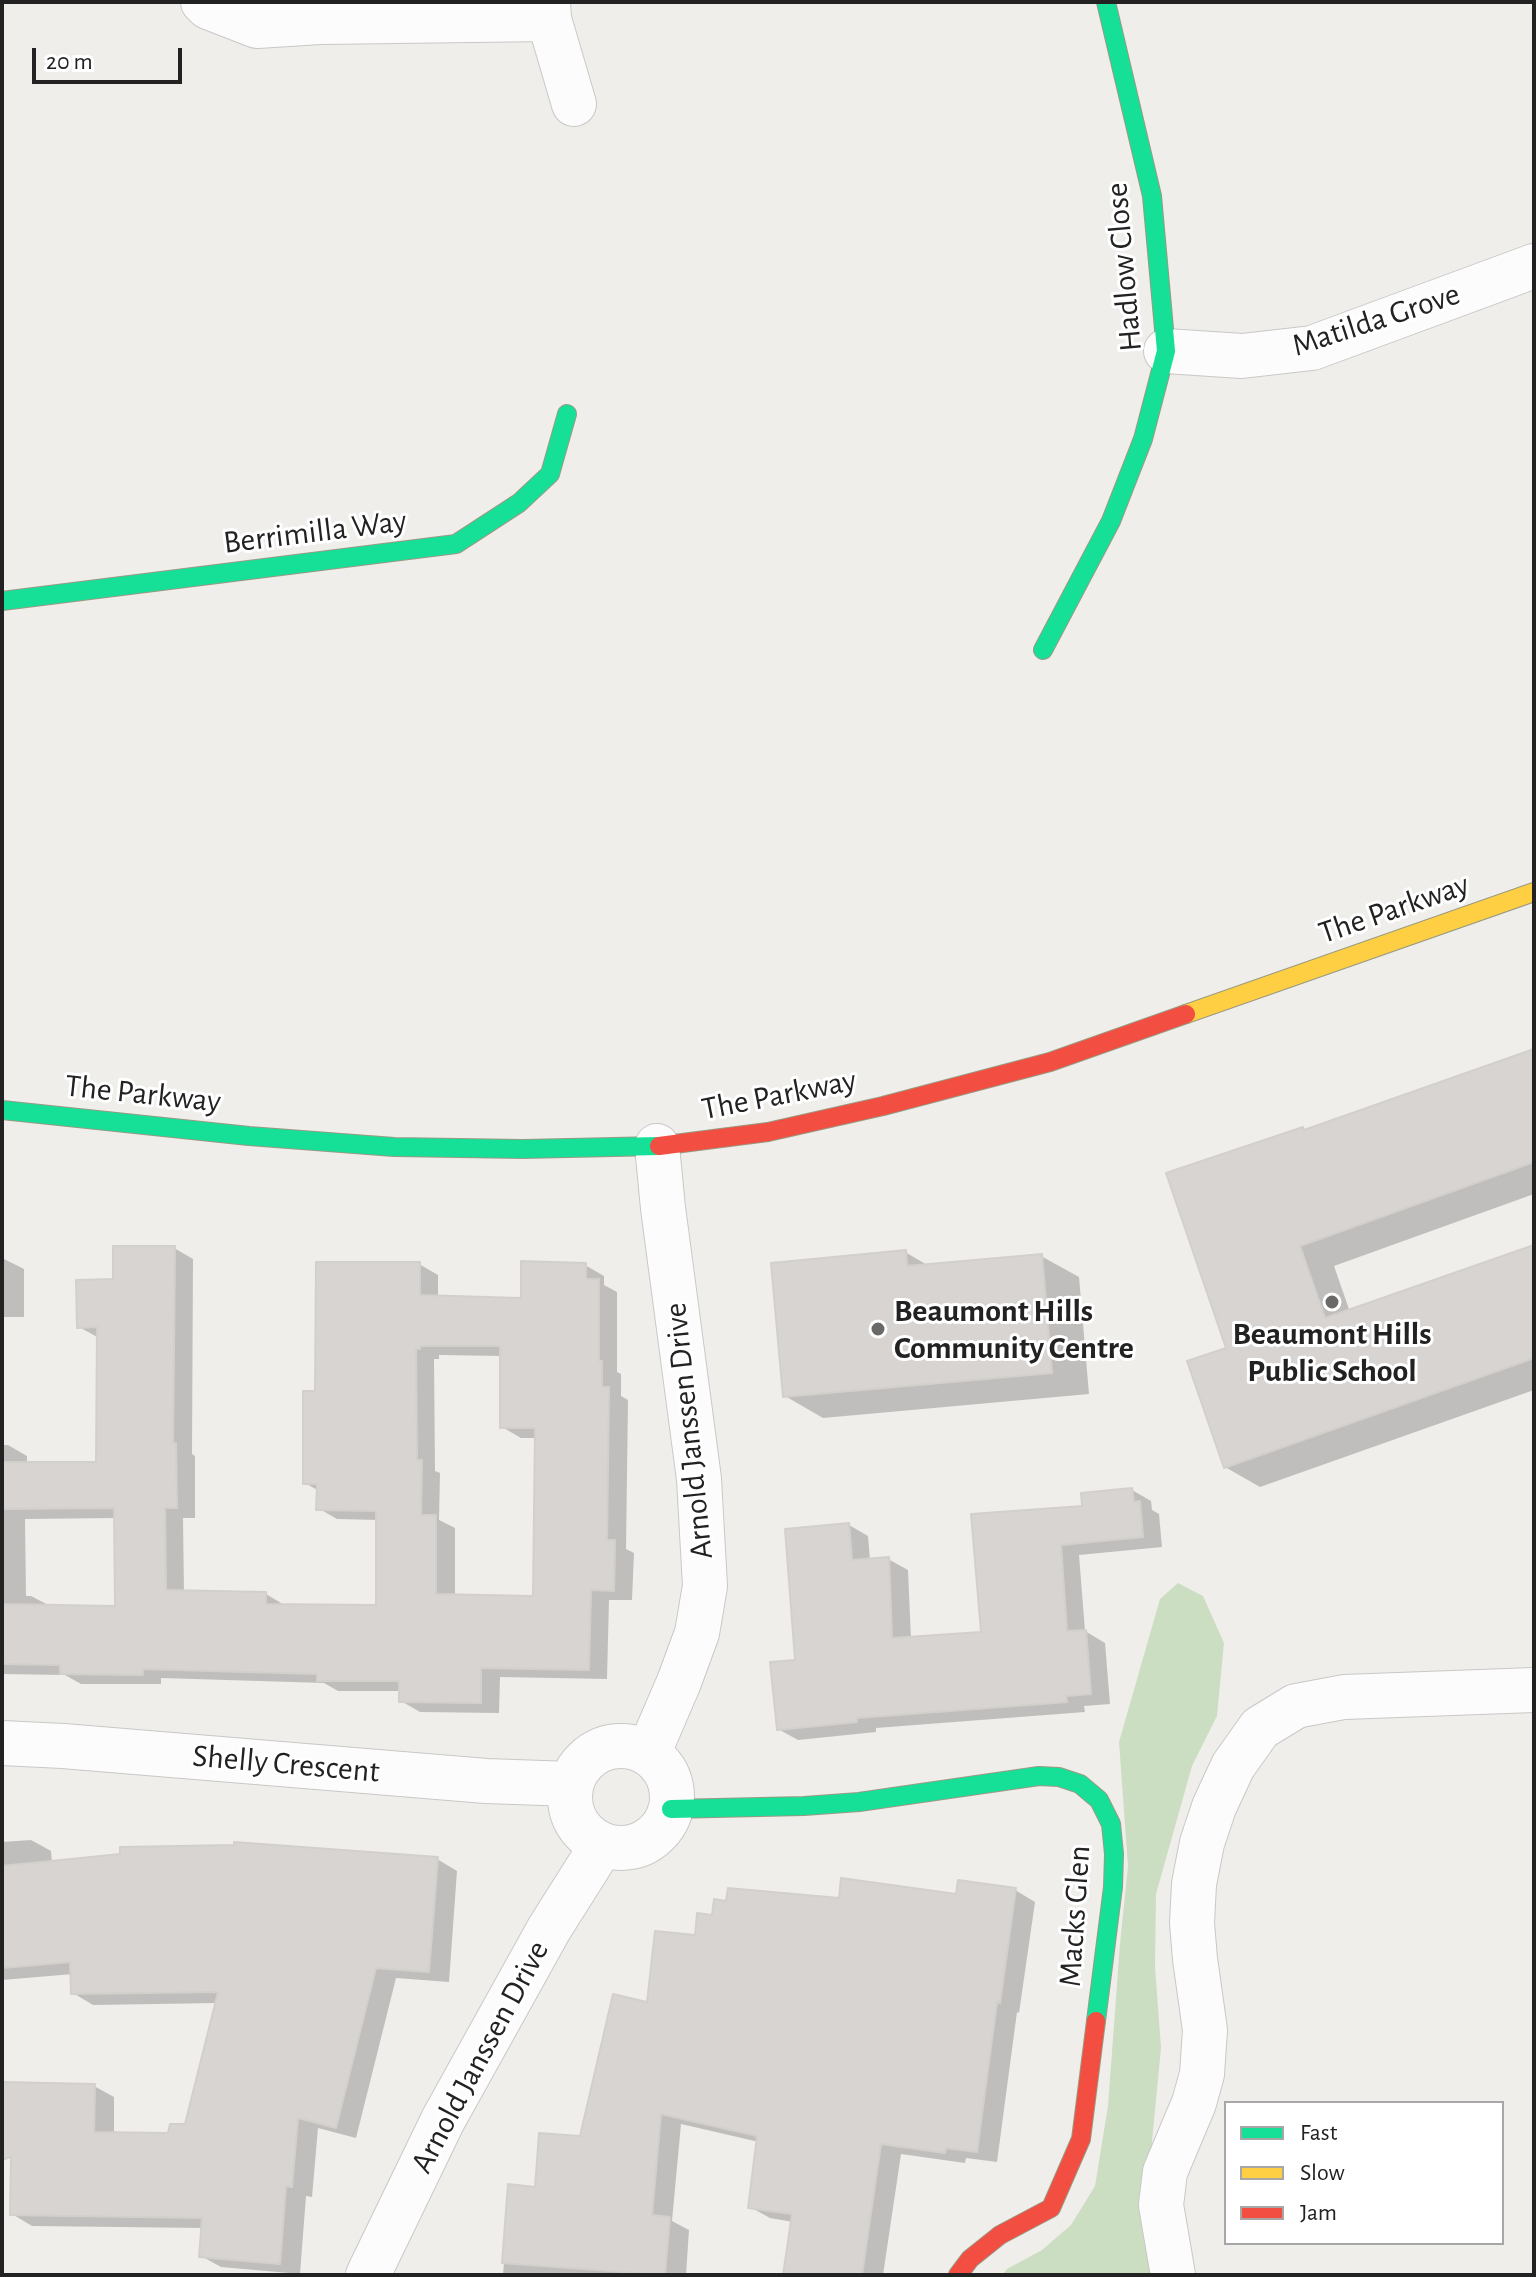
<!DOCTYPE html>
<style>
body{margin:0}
#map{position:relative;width:1536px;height:2277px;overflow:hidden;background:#f0eeeb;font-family:"Alegreya Sans",sans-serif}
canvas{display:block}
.frame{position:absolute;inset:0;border:4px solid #222;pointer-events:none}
.legend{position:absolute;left:1224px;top:2101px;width:280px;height:144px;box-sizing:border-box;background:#fff;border:2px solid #a7a7a7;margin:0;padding:10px 14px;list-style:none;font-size:24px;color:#222}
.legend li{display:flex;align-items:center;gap:16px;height:40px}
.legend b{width:40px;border:2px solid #a7a7a7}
.scale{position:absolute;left:32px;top:48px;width:150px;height:36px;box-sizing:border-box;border:4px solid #222;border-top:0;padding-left:10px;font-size:24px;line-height:28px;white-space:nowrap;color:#222;-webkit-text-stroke:6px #fff;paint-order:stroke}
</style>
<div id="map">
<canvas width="1536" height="2277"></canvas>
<div class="frame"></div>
<ul class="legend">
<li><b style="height:10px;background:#16e098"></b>Fast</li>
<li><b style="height:10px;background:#ffcf43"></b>Slow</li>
<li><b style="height:10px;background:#f24e42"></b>Jam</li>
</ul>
<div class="scale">20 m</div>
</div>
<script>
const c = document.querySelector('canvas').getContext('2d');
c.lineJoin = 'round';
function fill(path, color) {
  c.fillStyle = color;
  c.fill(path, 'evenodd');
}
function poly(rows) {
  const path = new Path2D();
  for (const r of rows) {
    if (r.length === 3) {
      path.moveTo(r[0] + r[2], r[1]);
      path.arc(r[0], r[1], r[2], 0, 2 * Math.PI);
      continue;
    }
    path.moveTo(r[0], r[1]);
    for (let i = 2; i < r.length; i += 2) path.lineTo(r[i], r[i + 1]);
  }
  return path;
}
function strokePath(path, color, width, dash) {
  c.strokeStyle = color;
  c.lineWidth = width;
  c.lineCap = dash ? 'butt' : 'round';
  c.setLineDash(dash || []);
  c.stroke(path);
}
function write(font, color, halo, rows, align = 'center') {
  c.font = font + ' "Alegreya Sans",sans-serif';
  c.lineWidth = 6;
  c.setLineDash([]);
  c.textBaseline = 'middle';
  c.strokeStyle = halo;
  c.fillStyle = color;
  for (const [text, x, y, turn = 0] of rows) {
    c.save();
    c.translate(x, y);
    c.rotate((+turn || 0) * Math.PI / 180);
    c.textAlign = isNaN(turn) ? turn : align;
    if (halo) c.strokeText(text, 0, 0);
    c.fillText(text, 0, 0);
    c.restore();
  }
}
fill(poly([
 [1178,1583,1203,1596,1224,1643,1217,1716,1192,1766,1156,1894,1155,1967,1161,2048,1149,2172,1154,2275,1002,2275,1007,2269,1042,2250,1071,2225,1095,2186,1108,2106,1120,1944,1128,1866,1119,1742,1160,1599]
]), '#cbdec1');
fill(poly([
 [1534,1051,1534,1194,1334,1266,1350,1312,1534,1247,1534,1390,1260,1487,1225,1467,1228,1349,1303,1129,1307,1131],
 [174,1248,193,1259,192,1454,195,1456,195,1518,183,1518,184,1593,266,1594,286,1606,378,1607,378,1520,337,1519,318,1508,319,1491,305,1483,317,1393,419,1264,438,1275,438,1298,523,1300,585,1265,604,1276,604,1285,617,1292,617,1372,621,1374,621,1396,628,1400,626,1549,634,1553,632,1600,609,1600,607,1679,500,1677,499,1713,420,1712,401,1701,401,1691,338,1691,324,1683,161,1678,161,1684,81,1684,65,1675,2,1674,2,1445,8,1445,27,1456,27,1464,98,1464,99,1338,79,1327,116,1281],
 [439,1355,502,1356,502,1427,521,1438,537,1438,535,1598,455,1596,455,1528,439,1520,440,1473,435,1471,434,1359,439,1359],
 [116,1518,117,1608,50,1606,31,1596,26,1596,25,1519],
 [905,1252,929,1266,1041,1256,1079,1277,1089,1394,823,1418,785,1396],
 [2,1258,24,1269,24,1317,2,1317],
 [1132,1490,1151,1501,1152,1510,1159,1514,1162,1547,1079,1555,1085,1631,1105,1643,1110,1704,1084,1706,1085,1712,876,1728,876,1732,798,1740,778,1729,797,1662,849,1525,868,1536,870,1560,888,1559,908,1570,911,1639,983,1634,1084,1507],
 [31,1840,51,1851,52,1863,437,1859,457,1871,449,1982,396,1978,356,2138,318,2128,312,2197,306,2196,300,2274,221,2267,201,2256,204,2228,32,2226,12,2214,94,2086,114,2097,114,2134,169,2135,186,2126,218,2003,93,2005,73,1993,73,1974,2,1980,2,1842],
 [1015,1890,1035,1902,1019,2013,1017,2012,997,2162,966,2158,965,2163,901,2154,883,2275,785,2275,793,2222,770,2218,750,2207,759,2142,681,2124,672,2221,689,2230,686,2275,503,2275,510,2187,536,2189,582,2138,649,2005,697,1937,714,1917,840,1900,957,1897]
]), '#0003');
const building = poly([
 [1534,1049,1534,1162,1300,1246,1325,1318,1534,1245,1534,1358,1224,1468,1187,1361,1226,1348,1166,1173,1303,1127,1304,1130,1534,1049],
 [113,1246,175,1246,173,1443,176,1443,177,1508,165,1508,166,1590,266,1592,266,1604,376,1605,376,1511,316,1510,317,1484,303,1484,303,1391,315,1391,316,1262,420,1262,420,1295,521,1298,521,1261,586,1263,586,1279,599,1279,599,1361,602,1361,602,1387,609,1387,607,1540,615,1540,614,1591,591,1590,589,1670,481,1668,481,1703,399,1702,399,1681,317,1681,317,1674,143,1669,143,1675,60,1674,60,1665,2,1664,2,1604,115,1606,114,1508,2,1509,2,1462,96,1462,97,1327,77,1328,76,1280,113,1279,113,1246],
 [420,1346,500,1346,500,1428,535,1428,533,1596,436,1594,436,1515,421,1515,422,1460,417,1460,416,1349,420,1349,420,1346],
 [906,1250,907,1266,1042,1254,1052,1373,783,1397,771,1263,906,1250],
 [1132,1488,1134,1502,1140,1501,1143,1537,1061,1545,1067,1631,1086,1630,1091,1694,1066,1696,1067,1702,857,1718,857,1722,777,1730,770,1662,795,1660,785,1529,849,1523,852,1560,889,1557,892,1638,981,1632,971,1514,1082,1506,1081,1493,1132,1488],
 [234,1842,438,1857,429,1972,376,1968,336,2128,298,2118,292,2187,286,2186,280,2264,199,2257,202,2218,10,2215,11,2157,2,2160,2,2082,95,2084,94,2132,168,2133,170,2124,185,2124,218,1992,71,1994,70,1962,2,1968,2,1866,120,1854,120,1847,234,1845,234,1842],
 [841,1878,956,1894,958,1880,1016,1888,1000,2003,997,2002,977,2152,946,2148,945,2153,881,2144,862,2275,783,2275,792,2214,748,2208,757,2136,661,2114,652,2215,670,2217,665,2275,502,2263,508,2184,535,2187,539,2133,580,2136,613,1994,647,2002,655,1931,695,1935,697,1913,712,1915,714,1899,726,1901,728,1888,839,1898,841,1878]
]);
fill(building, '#d7d4d2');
strokePath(building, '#d3d0cc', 2);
const street = poly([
 [203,2,208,7,257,26,320,22,549,19],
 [548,2,549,19,574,104],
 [1166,351,1242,356,1312,348,1534,266],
 [2,1743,63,1746,486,1781,571,1784],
 [621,1797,51],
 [648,1754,679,1682,697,1633,705,1586,699,1479,663,1208,657,1146],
 [368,2275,443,2120,549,1929,602,1845],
 [1173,2275,1161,2205,1165,2172,1194,2103,1202,2074,1205,2030,1195,1959,1192,1923,1194,1884,1202,1843,1214,1807,1233,1766,1260,1728,1296,1706,1344,1697,1534,1690]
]);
const fast = poly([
 [2,601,456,544,519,503,550,474,567,414],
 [1043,650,1111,521,1143,439,1166,351,1152,196,1106,2],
 [2,1110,249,1136,394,1147,523,1149,659,1146],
 [671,1809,804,1806,859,1802,1039,1776,1059,1777,1080,1784,1099,1800,1111,1824,1114,1854,1113,1887,1096,2021]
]);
const slow = poly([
 [1186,1014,1534,892]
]);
const jam = poly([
 [659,1146,768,1132,883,1106,1050,1062,1186,1014],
 [958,2275,970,2259,1000,2235,1051,2208,1081,2139,1096,2021]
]);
strokePath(street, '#c9c8c7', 46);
strokePath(fast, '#999a82', 20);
strokePath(slow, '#999a82', 20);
strokePath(jam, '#999a82', 20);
strokePath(street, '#fdfcfc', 44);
strokePath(fast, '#16e098', 18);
strokePath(slow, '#ffcf43', 18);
strokePath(jam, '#f24e42', 18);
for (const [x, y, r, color] of [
 [1332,1302,8,"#6a6968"],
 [878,1329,8,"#6a6968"]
]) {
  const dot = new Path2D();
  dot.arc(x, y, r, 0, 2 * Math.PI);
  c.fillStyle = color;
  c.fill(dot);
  strokePath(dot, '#fff', 3);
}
write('32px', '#222', '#fff', [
 ["Hadlow Close",1124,267,-95],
 ["Matilda Grove",1376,320,-18],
 ["Berrimilla Way",315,532,-7],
 ["The Parkway",1394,909,-19],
 ["The Parkway",143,1094,6],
 ["The Parkway",779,1095,-11],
 ["Arnold Janssen Drive",689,1431,-96],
 ["Shelly Crescent",286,1764,5],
 ["Macks Glen",1075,1916,-86],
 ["Arnold Janssen Drive",480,2057,-62]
]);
write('bold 32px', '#222', '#fff', [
 ["Beaumont Hills",894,1311],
 ["Community Centre",894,1348],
 ["Beaumont Hills",1332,1334,"center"],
 ["Public School",1332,1371,"center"]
], 'left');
</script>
